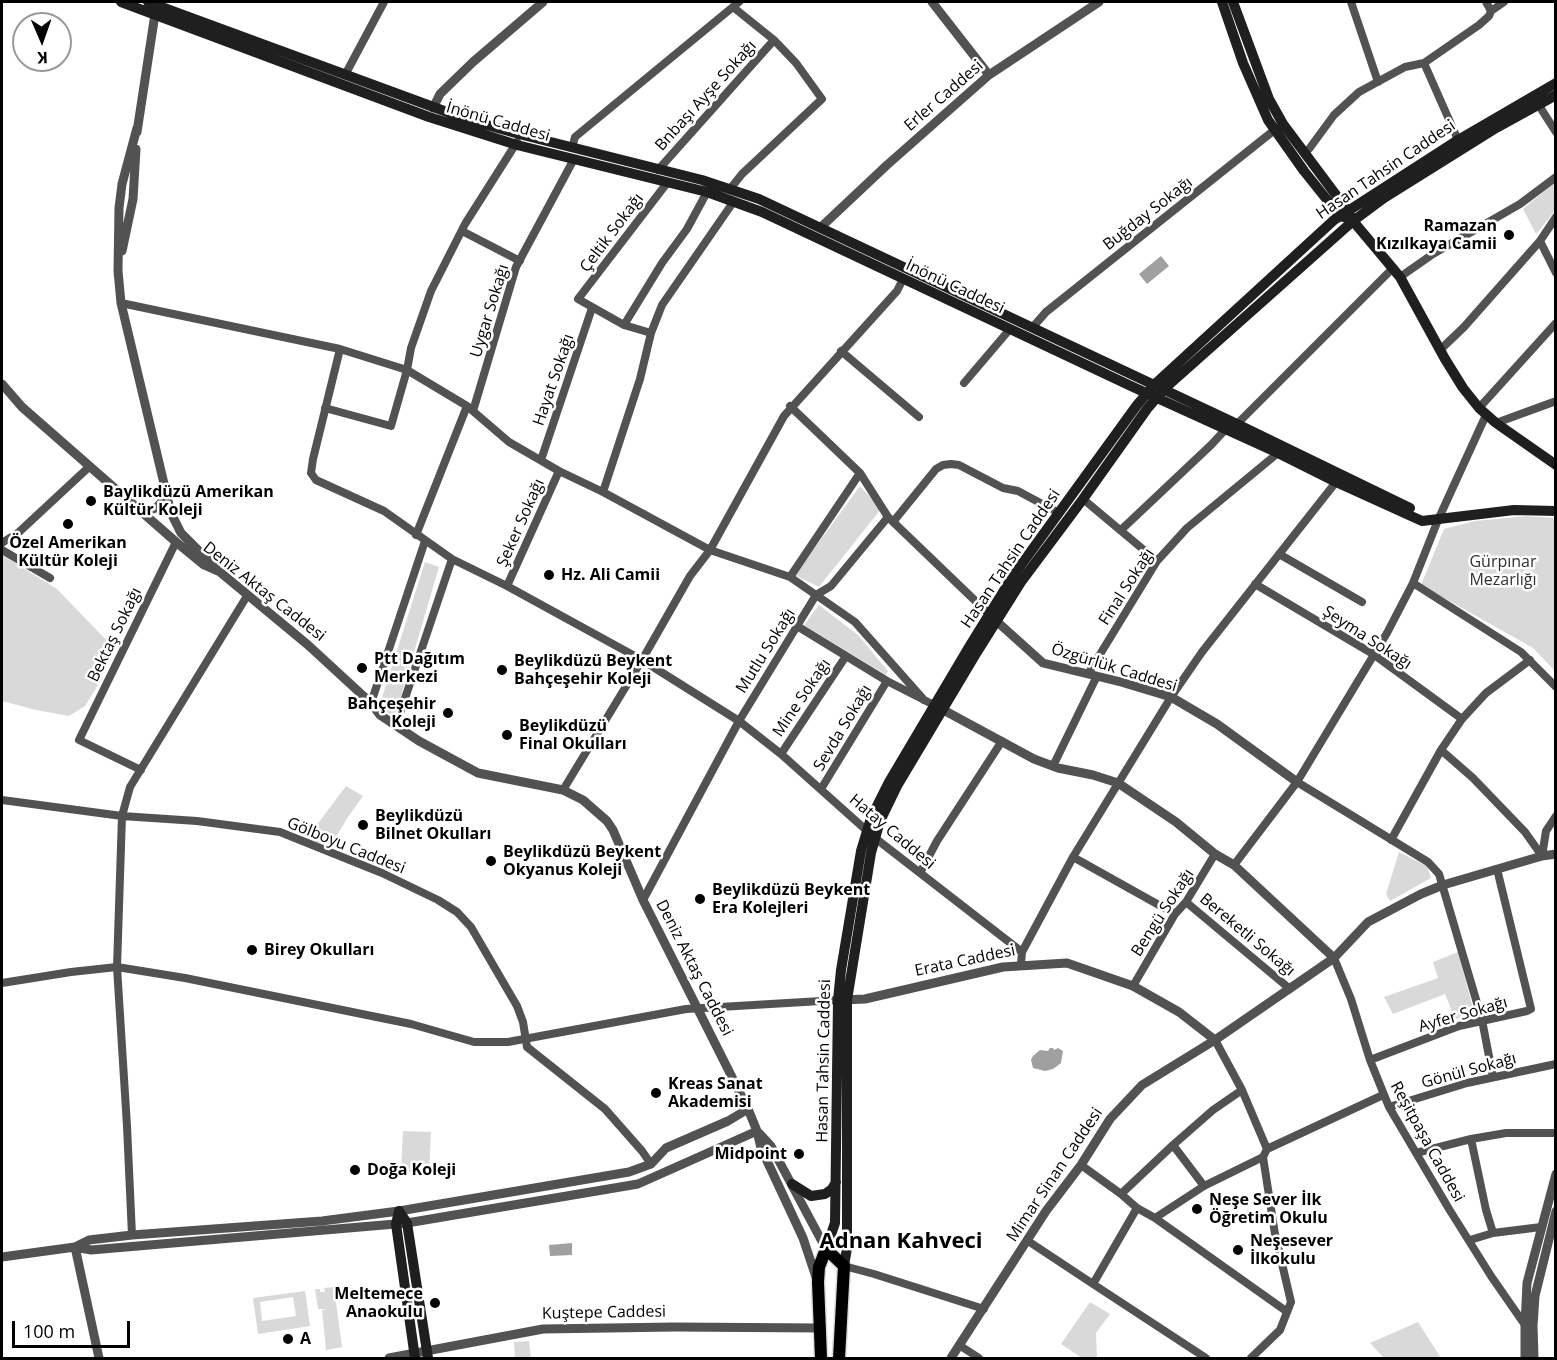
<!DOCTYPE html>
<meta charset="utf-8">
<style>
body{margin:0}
#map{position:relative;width:1557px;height:1360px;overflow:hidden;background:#fff;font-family:"Open Sans",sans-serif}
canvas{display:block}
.frame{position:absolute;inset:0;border:3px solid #000;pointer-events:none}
.north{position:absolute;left:12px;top:12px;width:60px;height:60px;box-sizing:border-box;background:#fff;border:2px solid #999;border-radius:50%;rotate:178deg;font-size:16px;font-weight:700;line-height:24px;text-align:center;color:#000}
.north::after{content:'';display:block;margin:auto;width:21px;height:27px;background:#000;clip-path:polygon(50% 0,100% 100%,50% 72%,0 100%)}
.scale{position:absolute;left:12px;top:1321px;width:118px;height:27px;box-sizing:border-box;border:3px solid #000;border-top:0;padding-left:8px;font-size:18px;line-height:21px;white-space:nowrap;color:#000;-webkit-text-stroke:4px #fff;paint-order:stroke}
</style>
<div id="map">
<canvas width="1557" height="1360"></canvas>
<div class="frame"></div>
<div class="north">K</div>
<div class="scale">100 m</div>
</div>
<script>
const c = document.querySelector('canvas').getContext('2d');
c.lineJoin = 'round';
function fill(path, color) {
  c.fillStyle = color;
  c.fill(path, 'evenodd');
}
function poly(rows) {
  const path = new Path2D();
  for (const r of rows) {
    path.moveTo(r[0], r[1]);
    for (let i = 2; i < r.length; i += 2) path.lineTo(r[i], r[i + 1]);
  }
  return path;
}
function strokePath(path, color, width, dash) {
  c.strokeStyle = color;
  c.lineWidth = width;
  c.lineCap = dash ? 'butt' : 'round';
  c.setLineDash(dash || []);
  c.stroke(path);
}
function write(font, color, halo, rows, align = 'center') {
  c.font = font + ' "Open Sans",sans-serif';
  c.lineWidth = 5;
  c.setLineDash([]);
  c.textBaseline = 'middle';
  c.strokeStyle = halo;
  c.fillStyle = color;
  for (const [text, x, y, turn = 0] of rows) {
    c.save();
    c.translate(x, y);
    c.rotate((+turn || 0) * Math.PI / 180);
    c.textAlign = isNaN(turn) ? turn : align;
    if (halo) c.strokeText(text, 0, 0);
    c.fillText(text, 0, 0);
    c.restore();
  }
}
fill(poly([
 [1555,182,1555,211,1536,234,1523,209],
 [860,486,881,509,819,587,795,575],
 [1526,516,1555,518,1555,671,1533,648,1421,585,1444,529,1475,521],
 [2,555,57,589,112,646,101,667,98,685,85,706,69,716,36,710,2,701],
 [425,562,439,567,395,717,379,707],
 [819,605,858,635,888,671,886,675,804,625],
 [346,786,363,796,348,817,327,852,304,842],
 [1399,852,1427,866,1431,878,1390,901,1386,894],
 [1458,952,1475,1016,1455,1019,1445,994,1393,1014,1384,997,1438,978,1433,962],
 [403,1131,431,1132,429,1173,401,1172],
 [334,1287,342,1347,326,1350,322,1310,327,1309,318,1309,315,1289,320,1289,320,1292,325,1292,324,1288],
 [305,1291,310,1326,258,1334,253,1298],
 [293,1297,296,1316,262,1321,260,1302],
 [1090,1302,1110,1314,1096,1333,1097,1358,1082,1358,1061,1344],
 [1418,1322,1441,1358,1384,1358,1370,1343],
 [529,1341,531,1358,515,1358,514,1342]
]), '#d9d9d9');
fill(poly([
 [1161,256,1169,266,1147,284,1139,274],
 [1050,1048,1053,1048,1054,1050,1058,1048,1063,1051,1061,1063,1053,1069,1045,1071,1033,1068,1031,1060,1033,1056,1040,1050,1048,1051],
 [572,1243,572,1255,550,1256,549,1245]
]), '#a0a0a0');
const primary = poly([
 [821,1358,818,1282,819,1267,826,1249,844,1266,839,1358]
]);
strokePath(primary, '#dbdbdb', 15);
strokePath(poly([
 [1351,2,1378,82],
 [1486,2,1491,11],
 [1424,63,1458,140],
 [345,75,384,2],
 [1538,104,1556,132],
 [572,148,575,137,739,2],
 [1309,149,1334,115,1359,92,1405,67,1424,63,1479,25,1489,16,1491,11,1504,2],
 [658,170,774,40],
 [730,189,742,174,822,99,796,63,774,40,733,7],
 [462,231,520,261],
 [1540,241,1556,273],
 [1400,277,1433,254,1520,204,1556,177],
 [121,303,340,349,407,370,467,406,509,442,559,471,603,492,710,550,790,577,855,622,924,700],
 [624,325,662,263,687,229,707,192],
 [1032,328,1046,312,1277,128],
 [651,333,662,305,734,201],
 [340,349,313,459,311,473,316,480,384,511,452,559,507,586,642,660,739,721,781,754,875,838,1022,952,1021,964],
 [1441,349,1464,327,1540,241,1556,217],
 [841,351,919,417],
 [964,383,1010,329],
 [790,406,860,473,888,517,989,614],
 [325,408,391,426,407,370,411,348,431,291,465,224,517,142],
 [1479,408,1556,323],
 [473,411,516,267,574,159],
 [1496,423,1556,401],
 [1237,424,1393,268],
 [541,460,592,308],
 [603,492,640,379,651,333,624,325,578,299,667,183],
 [1083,499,1157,561],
 [893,522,936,469,943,465,951,464,959,465,1003,488,1018,491,1059,513],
 [1121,530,1211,445,1225,430],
 [416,535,467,406],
 [2,543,19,532,90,466],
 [2,550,50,578],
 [1279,554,1362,602],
 [790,577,860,473],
 [1413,583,1521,652,1556,687],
 [1255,584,1373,654,1462,719],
 [507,586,559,471],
 [816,595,831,586,888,517],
 [797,626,887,681,934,705],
 [1088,674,1157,561,1187,528,1278,453],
 [371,703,425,541],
 [396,725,452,559],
 [1441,750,1473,778,1525,832,1542,856],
 [781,754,846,656],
 [1053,766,1097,676],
 [141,770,79,740,176,542],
 [1297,782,1428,862,1439,874,1482,1020,1493,1077],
 [821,789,887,681],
 [563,790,642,660,690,576,710,550,784,416,897,291,903,279],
 [2,800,122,816,197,821,280,832,382,873,438,900,457,912,471,927,517,1006,523,1022,527,1047,605,1109,642,1151,651,1164],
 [1391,840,1441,750,1462,719,1486,693,1530,660],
 [1542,856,1546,831,1556,816],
 [1073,857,1175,914],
 [1234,865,1297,782,1387,633,1413,583,1438,520,1486,415],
 [920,873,937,841,1002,741],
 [643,900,739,721,816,595],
 [1186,902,1290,989],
 [1022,952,1073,857,1171,697,1202,652,1336,482],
 [1334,958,1351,999,1370,1060,1389,1107,1449,1209,1491,1276,1525,1325],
 [2,983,71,972,117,967,185,978,411,1024,474,1042,508,1042,686,1009,838,1000],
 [1133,986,1175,914,1186,902,1215,854],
 [1215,1040,1242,1090,1267,1149],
 [1370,1060,1459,1026,1527,1011,1531,1009,1497,869],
 [1389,1107,1467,1083,1556,1064],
 [1471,1139,1486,1210,1493,1233],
 [1173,1145,1213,1110,1242,1090],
 [1416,1153,1471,1139,1506,1133,1556,1133],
 [1081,1165,1121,1194,1137,1208,1155,1218,1204,1186,1263,1157,1267,1149,1383,1095],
 [1121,1194,1173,1145,1204,1186],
 [1155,1218,1286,1311],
 [132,1235,127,1126,117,967,122,816,130,787,247,596],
 [1470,1240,1493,1233,1541,1227],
 [1028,1241,1093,1284,1137,1208],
 [844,1266,874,1274,984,1309],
 [1093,1284,1206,1358],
 [959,1345,979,1358],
 [1251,1358,1280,1330,1291,1302,1275,1234,1263,1157]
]), '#525252', 8);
strokePath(poly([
 [932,2,989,75],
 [433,108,440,94,473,62,543,2],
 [137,128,122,184,119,208,118,271,121,303,171,513,181,533,216,568],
 [137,132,155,14],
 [820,228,887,165,989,75,1099,2],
 [122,251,133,199,136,149],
 [2,384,22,407,176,542,204,565,220,572,308,645,371,703,380,715,419,741,478,773,563,790,583,800,607,821,613,830,643,900,748,1109,757,1131,761,1148,803,1238,816,1277],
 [138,509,147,510,156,508,162,502,163,490],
 [993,618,1043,663,1121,682,1171,697,1217,724,1297,782],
 [936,706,1034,759,1058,768,1093,775,1118,783,1176,822,1215,854,1234,865,1334,958],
 [843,1000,865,999,1003,967,1067,963,1133,986,1179,1012,1215,1040],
 [759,1133,771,1146,826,1249],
 [75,1247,89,1240,132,1235,322,1221,399,1211,629,1172,651,1164,666,1148,728,1121,748,1109],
 [75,1247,99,1358],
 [2,1257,75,1247,91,1250,407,1223,638,1184,757,1131],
 [389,1358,543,1329,674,1327,821,1328],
 [951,1358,1046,1211,1081,1165,1110,1119,1142,1085,1215,1040,1334,958,1368,922,1421,894,1443,885,1542,856,1556,854],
 [1525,1358,1525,1325,1527,1283,1556,1174],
 [1534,1358,1533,1326,1535,1296,1556,1211]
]), '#525252', 9);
strokePath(poly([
 [121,2,429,117,517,145,707,192,762,212,1133,387,1278,453,1336,482,1422,521,1514,510,1556,511],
 [148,2,466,119,519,134,702,180,759,199,1237,424,1410,508],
 [1222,2,1243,63,1268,120,1304,171,1340,216,1347,218],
 [1233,2,1269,99,1283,124,1348,211,1353,221,1400,277,1445,359,1463,388,1479,408,1496,423,1556,465],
 [792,1184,811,1196,825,1194,832,1189,836,1182],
 [399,1211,407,1223,428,1358],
 [399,1211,396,1224,415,1358],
 [826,1249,835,1223,838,1000,841,970,861,851,871,818,889,782,969,647,1013,576,1137,405,1154,385,1334,220,1458,140,1556,83],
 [844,1266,847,1248,847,1000,871,853,880,821,897,786,977,652,1021,582,1083,499,1147,409,1164,389,1353,221,1384,198,1496,128,1556,95]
]), '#1f1f1f', 10);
strokePath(primary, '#000', 12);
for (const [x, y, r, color] of [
 [1509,235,6,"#000"],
 [91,501,6,"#000"],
 [68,524,6,"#000"],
 [549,575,6,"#000"],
 [362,668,6,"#000"],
 [502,670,6,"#000"],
 [448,713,6,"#000"],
 [507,735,6,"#000"],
 [363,825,6,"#000"],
 [491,861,6,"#000"],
 [700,899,6,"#000"],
 [252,950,6,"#000"],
 [656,1093,6,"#000"],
 [799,1154,6,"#000"],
 [355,1170,6,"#000"],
 [1197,1209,6,"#000"],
 [1238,1250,6,"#000"],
 [435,1303,6,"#000"],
 [288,1339,6,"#000"]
]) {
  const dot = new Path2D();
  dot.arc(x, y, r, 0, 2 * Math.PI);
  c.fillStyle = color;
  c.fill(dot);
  strokePath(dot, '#fff', 2);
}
write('16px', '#000', '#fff', [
 ["Bnbaşı Ayşe Sokağı",706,96,-48],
 ["Erler Caddesi",944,96,-41],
 ["İnönü Caddesi",498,122,16],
 ["Hasan Tahsin Caddesi",1386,170,-34],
 ["Buğday Sokağı",1148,214,-38],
 ["Çeltik Sokağı",612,233,-53],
 ["İnönü Caddesi",955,287,25],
 ["Uygar Sokağı",490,311,-73],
 ["Hayat Sokağı",554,380,-71],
 ["Şeker Sokağı",521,523,-66],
 ["Hasan Tahsin Caddesi",1011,559,-56],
 ["Final Sokağı",1127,587,-57],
 ["Deniz Aktaş Caddesi",264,592,38],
 ["Bektaş Sokağı",115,635,-64],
 ["Şeyma Sokağı",1367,638,33],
 ["Mutlu Sokağı",766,651,-58],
 ["Özgürlük Caddesi",1114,668,17],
 ["Mine Sokağı",802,698,-56],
 ["Sevda Sokağı",843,728,-59],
 ["Hatay Caddesi",892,832,40],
 ["Gölboyu Caddesi",346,846,22],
 ["Bengü Sokağı",1163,913,-57],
 ["Bereketli Sokağı",1247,935,40],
 ["Erata Caddesi",965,961,-12],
 ["Deniz Aktaş Caddesi",694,968,63],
 ["Ayfer Sokağı",1463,1015,-16],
 ["Hasan Tahsin Caddesi",824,1061,-89],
 ["Gönül Sokağı",1469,1071,-15],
 ["Reşitpaşa Caddesi",1427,1142,61],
 ["Mimar Sinan Caddesi",1055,1175,-56],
 ["Kuştepe Caddesi",604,1313,-1]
]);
write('bold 16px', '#000', '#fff', [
 ["Ramazan",1497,226,"right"],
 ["Kızılkaya Camii",1497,244,"right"],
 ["Baylikdüzü Amerikan",103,492],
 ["Kültür Koleji",103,510],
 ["Özel Amerikan",68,543,"center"],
 ["Kültür Koleji",68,561,"center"],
 ["Hz. Ali Camii",561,575],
 ["Ptt Dağıtım",374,659],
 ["Merkezi",374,677],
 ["Beylikdüzü Beykent",514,661],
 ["Bahçeşehir Koleji",514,679],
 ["Bahçeşehir",436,704,"right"],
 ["Koleji",436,722,"right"],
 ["Beylikdüzü",519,726],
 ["Final Okulları",519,744],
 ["Beylikdüzü",375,816],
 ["Bilnet Okulları",375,834],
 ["Beylikdüzü Beykent",503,852],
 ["Okyanus Koleji",503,870],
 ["Beylikdüzü Beykent",712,890],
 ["Era Kolejleri",712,908],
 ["Birey Okulları",264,950],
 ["Kreas Sanat",668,1084],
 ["Akademisi",668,1102],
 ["Midpoint",787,1154,"right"],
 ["Doğa Koleji",367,1170],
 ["Neşe Sever İlk",1209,1200],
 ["Öğretim Okulu",1209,1218],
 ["Neşesever",1250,1241],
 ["İlkokulu",1250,1259],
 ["Meltemece",423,1294,"right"],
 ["Anaokulu",423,1312,"right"],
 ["A",300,1339]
], 'left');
write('16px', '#303030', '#fff', [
 ["Gürpınar",1503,562],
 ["Mezarlığı",1503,580]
]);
write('bold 22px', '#000', '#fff', [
 ["Adnan Kahveci",901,1242]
]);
</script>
